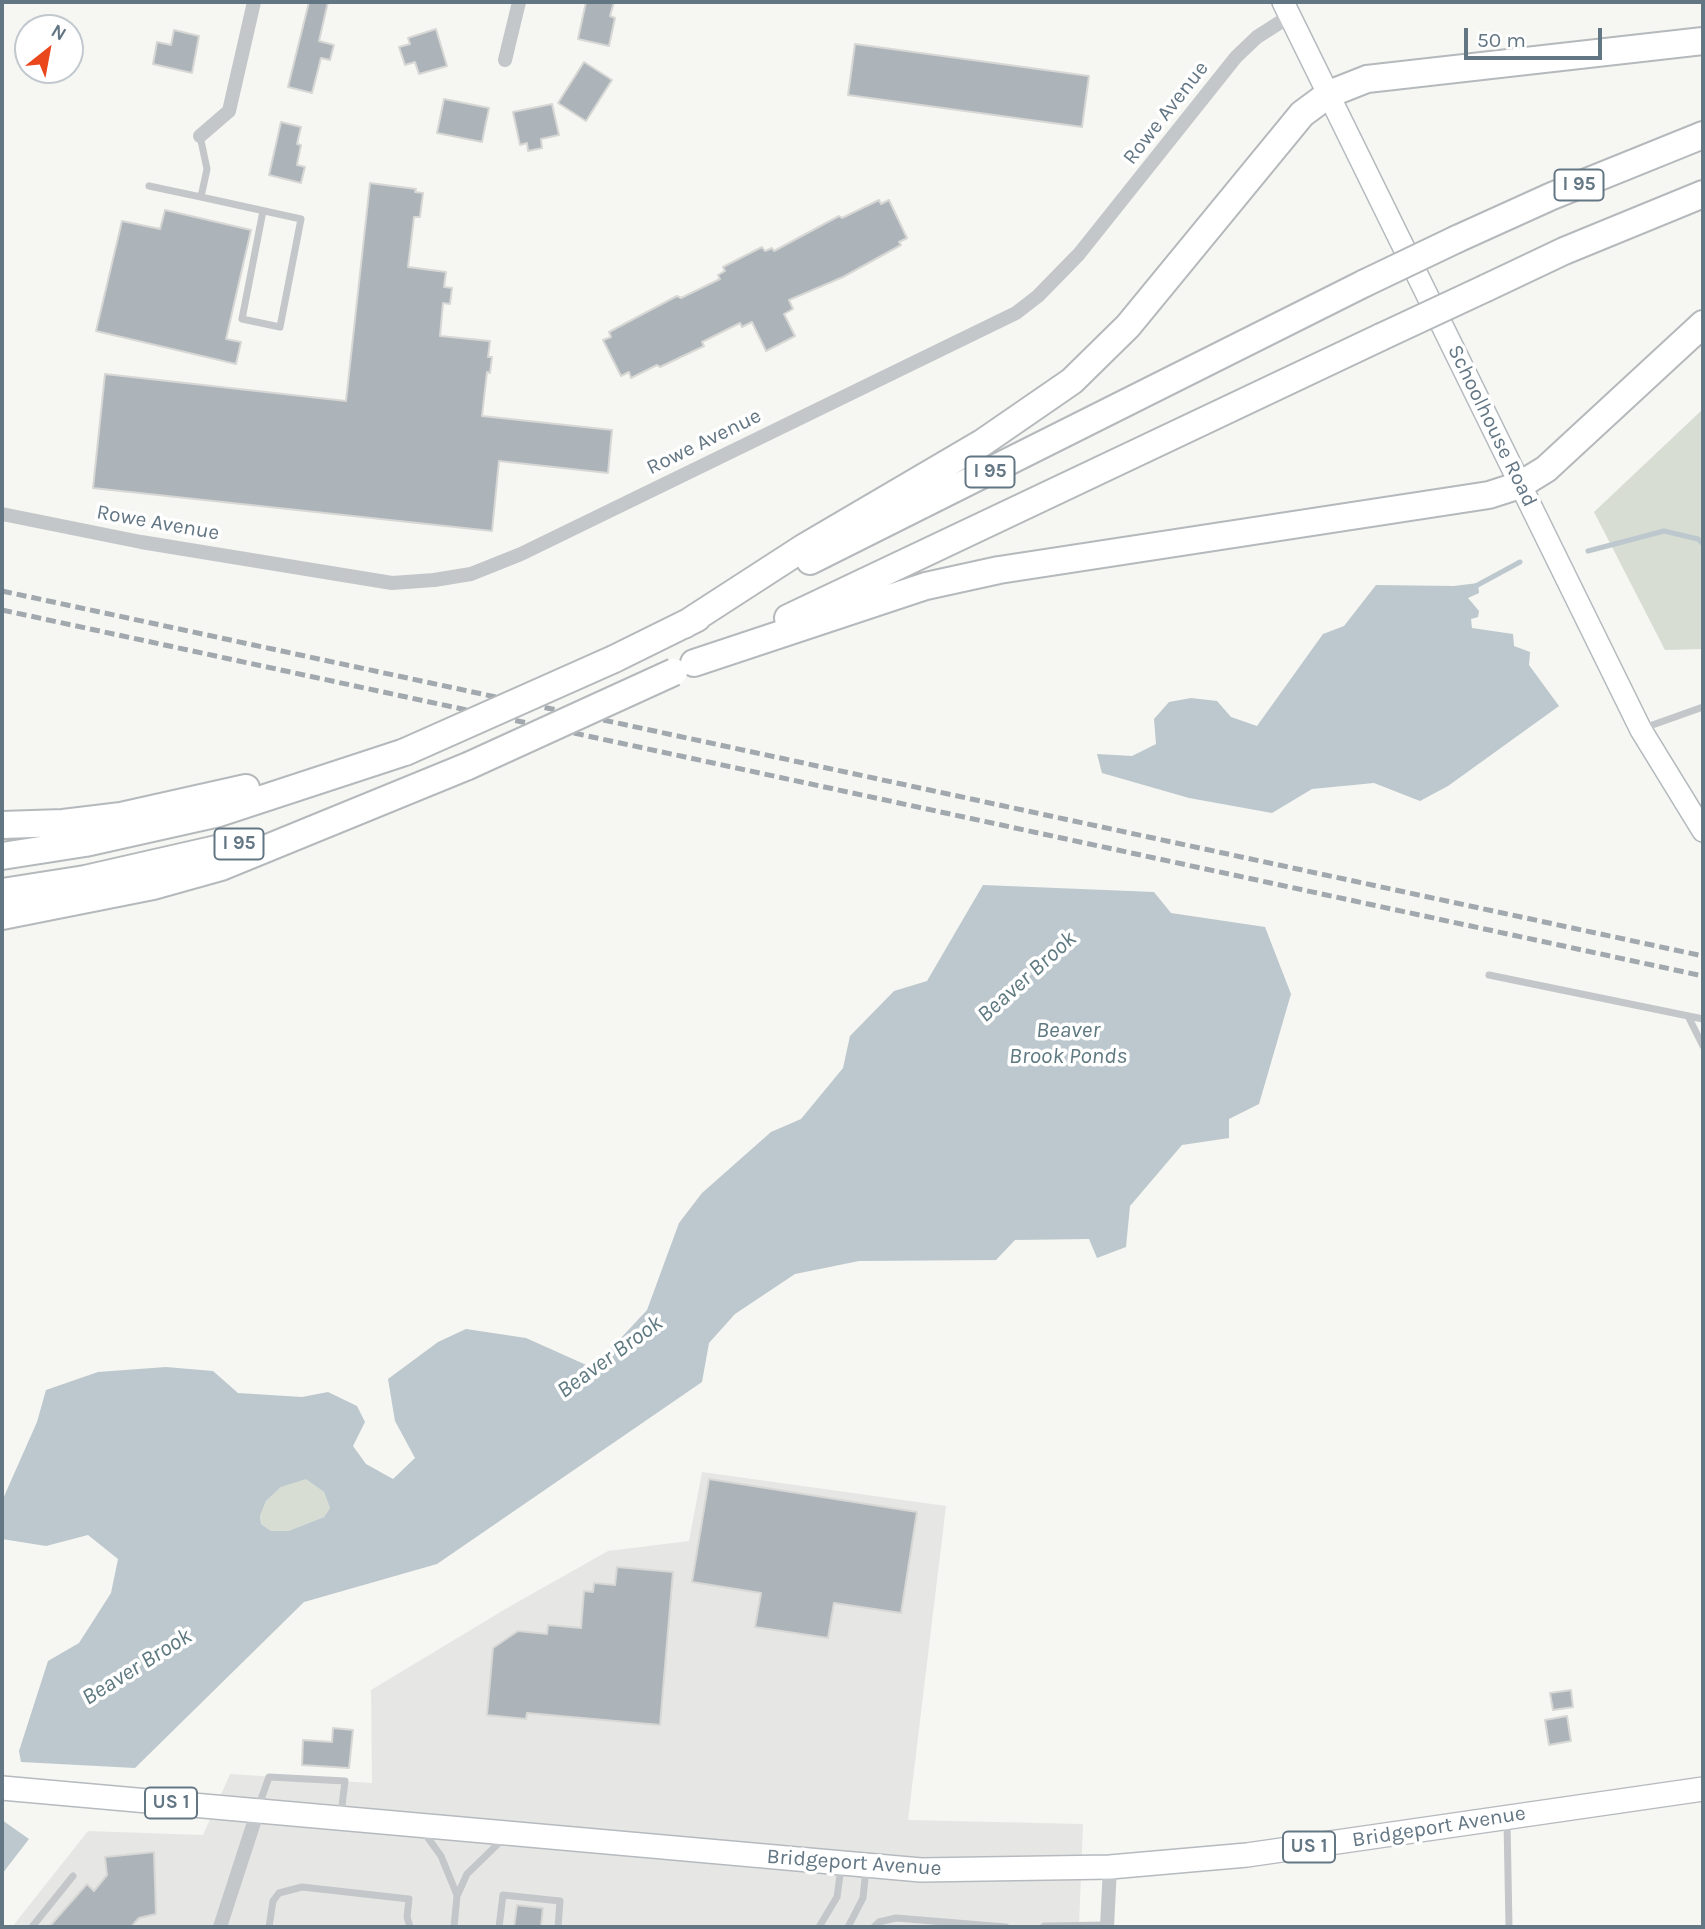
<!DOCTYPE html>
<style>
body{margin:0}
#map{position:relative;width:1705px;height:1929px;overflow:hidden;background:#f6f6f2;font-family:Karla,sans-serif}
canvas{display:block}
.frame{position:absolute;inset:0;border:4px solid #637684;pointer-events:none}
.north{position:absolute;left:14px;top:14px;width:70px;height:70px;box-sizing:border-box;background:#fff;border:2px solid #c1c8ce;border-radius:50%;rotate:31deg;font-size:19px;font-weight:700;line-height:28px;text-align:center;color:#637684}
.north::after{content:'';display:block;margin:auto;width:24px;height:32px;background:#eb471d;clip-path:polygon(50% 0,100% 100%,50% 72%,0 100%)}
.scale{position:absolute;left:1464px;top:28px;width:138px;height:32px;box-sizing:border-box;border:4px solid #637684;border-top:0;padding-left:9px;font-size:21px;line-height:24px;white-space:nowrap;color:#637684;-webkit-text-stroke:5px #fff;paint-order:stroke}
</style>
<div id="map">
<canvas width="1705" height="1929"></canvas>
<div class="frame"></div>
<div class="north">N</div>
<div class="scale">50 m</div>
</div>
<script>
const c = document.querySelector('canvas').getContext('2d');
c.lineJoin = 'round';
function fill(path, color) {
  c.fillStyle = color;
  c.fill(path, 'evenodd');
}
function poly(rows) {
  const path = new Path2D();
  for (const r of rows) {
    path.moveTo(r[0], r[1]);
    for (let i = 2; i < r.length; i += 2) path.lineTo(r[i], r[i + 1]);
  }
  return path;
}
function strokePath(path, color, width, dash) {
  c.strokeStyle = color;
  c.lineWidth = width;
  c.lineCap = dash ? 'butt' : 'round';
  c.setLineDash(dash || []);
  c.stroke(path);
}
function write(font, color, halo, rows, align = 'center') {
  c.font = font + ' Karla,sans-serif';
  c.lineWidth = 7;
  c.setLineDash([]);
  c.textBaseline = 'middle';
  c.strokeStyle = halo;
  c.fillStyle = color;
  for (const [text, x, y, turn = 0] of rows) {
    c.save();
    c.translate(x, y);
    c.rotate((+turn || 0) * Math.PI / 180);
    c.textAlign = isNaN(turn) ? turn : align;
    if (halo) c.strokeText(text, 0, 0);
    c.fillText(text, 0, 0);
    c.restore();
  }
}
fill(poly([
 [702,1472,946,1506,908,1820,1083,1824,1079,1927,12,1927,88,1831,203,1835,230,1774,372,1783,371,1690,507,1608,608,1551,689,1541]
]), '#e6e7e5');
fill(poly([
 [1703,409,1703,649,1665,650,1594,512],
 [306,1478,324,1492,330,1508,324,1517,288,1531,271,1531,261,1524,260,1516,266,1501,281,1487]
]), '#d7ddd3');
fill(poly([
 [1478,583,1479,593,1468,598,1479,611,1478,617,1471,619,1472,628,1513,634,1514,646,1530,652,1529,665,1559,706,1448,786,1420,801,1374,783,1312,789,1272,813,1189,798,1102,773,1097,754,1132,756,1156,744,1154,719,1169,702,1191,698,1217,701,1231,717,1257,726,1323,634,1344,626,1376,585,1454,586],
 [983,885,1154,892,1171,913,1265,927,1291,994,1259,1104,1229,1119,1229,1138,1182,1145,1130,1206,1126,1247,1097,1258,1089,1239,1015,1240,996,1260,859,1261,795,1274,735,1314,709,1343,702,1382,437,1564,304,1602,135,1768,21,1762,19,1751,48,1661,79,1643,111,1593,118,1559,88,1535,46,1546,2,1539,2,1501,37,1422,46,1390,98,1372,166,1367,213,1371,238,1393,302,1397,328,1392,357,1406,365,1422,353,1446,366,1464,393,1479,415,1458,395,1421,388,1379,438,1342,466,1329,526,1338,593,1368,647,1310,679,1223,702,1193,771,1132,801,1119,843,1068,850,1036,894,991,927,981],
 [306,1479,324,1492,330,1508,324,1517,288,1531,271,1531,261,1524,260,1516,266,1501,281,1487],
 [2,1820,29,1839,2,1874]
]), '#bcc8cd');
strokePath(poly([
 [1588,551,1664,531,1698,539,1703,544],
 [1474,587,1520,562]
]), '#bcc8cd', 5);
const building = poly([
 [309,2,328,2,319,41,334,45,330,60,321,58,312,93,288,87,309,2],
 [586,2,614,2,610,16,615,18,609,46,578,39,586,2],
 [436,29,447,66,419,74,415,62,405,65,399,47,410,44,408,38,436,29],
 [174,30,199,36,192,73,153,64,157,42,171,45,174,30],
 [855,44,1089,76,1082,127,848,95,855,44],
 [584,62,612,80,586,121,558,103,584,62],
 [444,99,489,108,482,142,437,133,444,99],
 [552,104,559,135,541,139,542,148,528,151,527,143,520,145,513,112,552,104],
 [281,122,301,127,297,144,301,145,297,165,305,167,301,183,269,175,281,122],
 [370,183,416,189,415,192,423,193,420,217,414,217,408,267,446,272,444,287,452,288,450,304,443,303,440,336,490,341,488,357,492,357,490,373,487,372,482,416,612,430,608,473,499,461,492,531,93,488,105,374,346,401,370,183],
 [879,200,881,204,889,200,907,238,899,242,901,245,843,277,789,300,793,309,784,314,795,336,766,351,752,322,742,327,740,323,702,342,704,346,660,367,657,365,631,378,629,372,621,376,603,340,611,337,609,332,677,296,681,298,720,279,718,275,725,271,723,267,762,247,765,251,772,248,774,251,839,216,842,218,879,200],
 [165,210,251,230,226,339,241,342,236,364,96,331,122,221,160,229,165,210],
 [709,1479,917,1512,901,1613,834,1603,828,1638,755,1627,761,1593,692,1582,709,1479],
 [617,1567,673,1572,660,1725,527,1713,526,1719,487,1715,493,1648,518,1631,547,1634,548,1625,581,1628,584,1591,593,1592,594,1583,615,1585,617,1567],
 [1571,1690,1573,1707,1553,1710,1550,1693,1571,1690],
 [1567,1716,1571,1741,1549,1745,1545,1720,1567,1716],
 [333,1728,353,1730,349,1768,302,1765,303,1740,332,1742,333,1728],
 [154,1852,156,1914,139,1918,131,1927,49,1927,87,1884,94,1891,107,1875,105,1857,154,1852],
 [517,1905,543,1908,541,1927,514,1927,517,1905]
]);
fill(building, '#acb4b9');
strokePath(building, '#d7d7d5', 2);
const secondary = poly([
 [1283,2,1641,730,1703,831]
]);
const primary = poly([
 [2,1788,921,1870,1110,1867,1247,1855,1703,1789]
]);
const highway = poly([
 [1457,239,1552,196,1703,135],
 [1486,288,1564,251,1703,194],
 [810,561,1365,283],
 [788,618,1381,337],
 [684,625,803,548,982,443,1072,381,1128,326,1302,114,1329,94,1367,79,1703,41],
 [614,659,697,618],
 [694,663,926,586,999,570,1489,495,1520,485,1546,469,1703,324],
 [2,825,63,823,121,816,246,788],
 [2,856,85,843,219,813,405,752],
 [2,892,85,879,234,845],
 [2,916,153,886,221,867,468,766]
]);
strokePath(secondary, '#b3b9bd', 24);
strokePath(primary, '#b6babe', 26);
strokePath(highway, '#b5b9bc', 30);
strokePath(poly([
 [200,136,207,169,201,197,301,219,280,327,242,319,263,211],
 [149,186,201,197],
 [1644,728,1703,707],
 [1489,975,1703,1019],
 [1688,1016,1703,1046],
 [258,1808,269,1777,345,1781,341,1814],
 [1507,1821,1509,1927],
 [423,1831,441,1856,457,1895],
 [1044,1926,1107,1925],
 [32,1927,73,1876],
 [269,1927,273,1901,279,1893,302,1887,409,1899,407,1917,410,1927],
 [454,1927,457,1896,467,1874,503,1839],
 [499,1927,503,1895,560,1901,558,1927],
 [819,1927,837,1897,841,1868],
 [848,1927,863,1898,866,1869],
 [874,1927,879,1922,896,1918,1006,1927]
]), '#c3c7ca', 7);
strokePath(poly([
 [505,60,519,2],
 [200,136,229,111,254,2],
 [2,514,141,542,392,583,434,580,471,574,521,554,1016,313,1038,296,1079,254,1236,57,1257,37,1290,16],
 [220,1927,258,1810],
 [1107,1927,1110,1867]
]), '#c3c7ca', 14);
strokePath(secondary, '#fff', 21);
strokePath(primary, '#fff', 23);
strokePath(highway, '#fff', 26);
strokePath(poly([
 [2,591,1703,956],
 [2,610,1703,976]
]), '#a1a8ae', 5, [10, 5]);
const highwayBridge = poly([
 [1365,283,1457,239],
 [1381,337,1486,288],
 [405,752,614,659],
 [468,766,674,672]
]);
strokePath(highwayBridge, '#b5b9bc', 30, []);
strokePath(highwayBridge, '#fff', 26);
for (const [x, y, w] of [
 [1579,185,49],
 [990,472,49],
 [239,844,49],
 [171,1803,52],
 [1309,1847,52]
]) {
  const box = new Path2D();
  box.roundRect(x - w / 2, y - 15.5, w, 31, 5);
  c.fillStyle = '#fff';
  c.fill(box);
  strokePath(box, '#637684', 2);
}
write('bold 19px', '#637684', null, [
 ["I 95",1579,185],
 ["I 95",990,472],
 ["I 95",239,844],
 ["US 1",171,1803],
 ["US 1",1309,1847]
]);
write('21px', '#637684', '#fff', [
 ["Rowe Avenue",1166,113,-52],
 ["Schoolhouse Road",1492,426,64],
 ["Rowe Avenue",704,442,-26],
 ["Rowe Avenue",158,523,10],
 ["Bridgeport Avenue",1439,1827,-9],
 ["Bridgeport Avenue",854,1863,4]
]);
write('italic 23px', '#5f7981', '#fff', [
 ["Beaver Brook",1027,977,-42],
 ["Beaver",1068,1030],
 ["Brook Ponds",1068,1056],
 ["Beaver Brook",610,1357,-36],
 ["Beaver Brook",137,1667,-32]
]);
</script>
